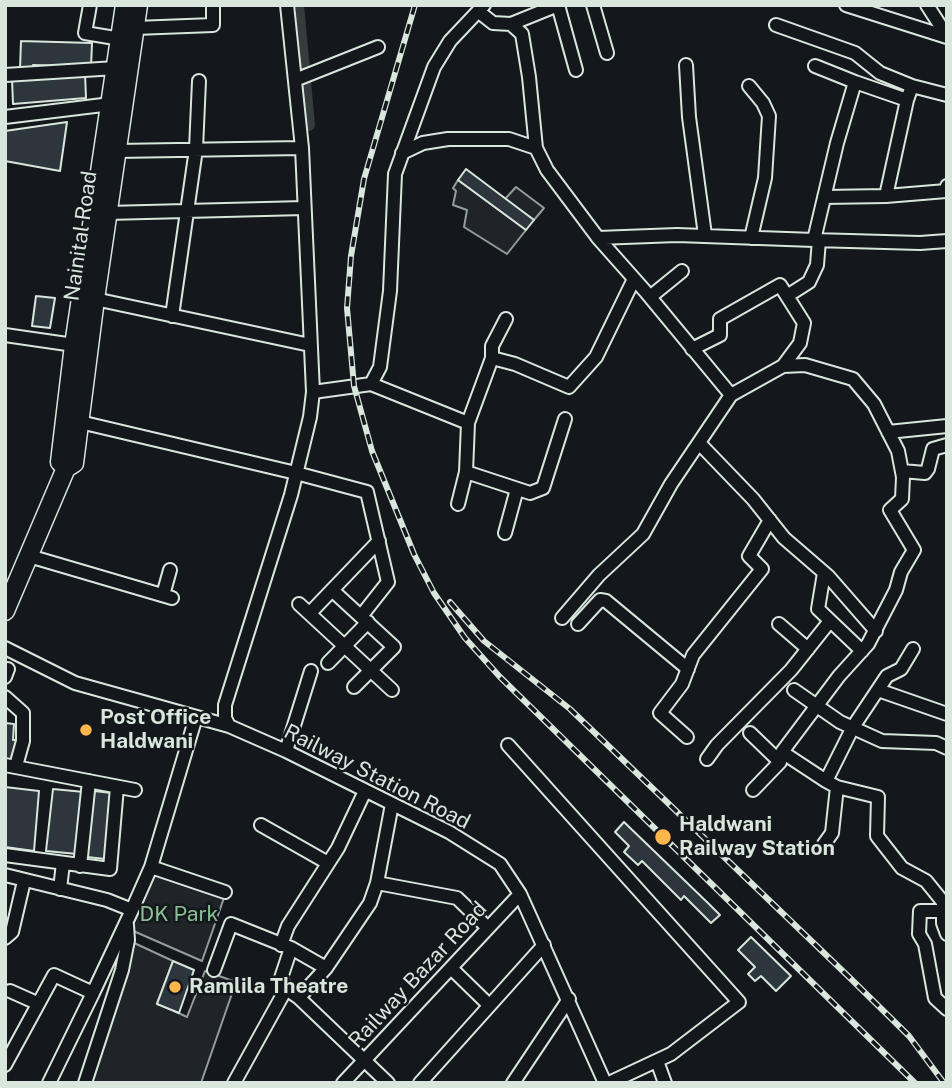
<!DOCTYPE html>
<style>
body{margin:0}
#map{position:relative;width:952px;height:1088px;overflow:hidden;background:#14181c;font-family:"Public Sans",sans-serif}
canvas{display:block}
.frame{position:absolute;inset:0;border:7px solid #d8e6dc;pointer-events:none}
</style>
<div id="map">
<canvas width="952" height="1088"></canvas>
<div class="frame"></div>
</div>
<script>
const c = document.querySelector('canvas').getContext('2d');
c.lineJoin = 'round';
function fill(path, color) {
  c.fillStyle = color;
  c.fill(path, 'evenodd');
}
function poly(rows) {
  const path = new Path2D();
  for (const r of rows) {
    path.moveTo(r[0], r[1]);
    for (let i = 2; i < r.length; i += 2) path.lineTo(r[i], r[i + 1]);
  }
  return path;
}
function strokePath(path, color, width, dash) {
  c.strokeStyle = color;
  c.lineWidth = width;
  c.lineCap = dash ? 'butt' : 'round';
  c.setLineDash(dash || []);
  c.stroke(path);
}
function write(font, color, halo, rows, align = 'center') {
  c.font = font + ' "Public Sans",sans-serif';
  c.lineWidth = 5;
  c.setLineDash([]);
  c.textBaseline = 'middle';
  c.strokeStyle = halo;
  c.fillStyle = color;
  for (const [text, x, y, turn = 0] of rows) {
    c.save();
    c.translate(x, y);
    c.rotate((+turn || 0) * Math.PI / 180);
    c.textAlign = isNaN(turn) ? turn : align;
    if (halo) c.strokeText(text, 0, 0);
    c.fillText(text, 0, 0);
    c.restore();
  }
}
const green = poly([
 [458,180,526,230,507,254,464,227,467,210,453,205,456,191,453,188,458,180],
 [516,187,544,208,534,220,505,199,516,187],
 [154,871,225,895,202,961,131,930,154,871],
 [132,942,173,961,157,1003,187,1017,205,971,236,982,201,1083,91,1083,132,942]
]);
fill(green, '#202428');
strokePath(green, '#939e99', 2);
strokePath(poly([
 [298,5,309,125]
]), '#363b3e', 12);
const building = poly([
 [21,41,92,43,91,67,33,65,33,69,20,69,21,41],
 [85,73,86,98,13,104,12,79,85,73],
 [67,122,60,171,5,161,5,131,67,122],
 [466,169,534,220,526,230,458,180,466,169],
 [36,296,55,298,50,328,32,326,36,296],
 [5,723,14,724,13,740,16,740,15,756,12,756,12,759,5,759,5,723],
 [5,787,39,791,34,851,5,847,5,787],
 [53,789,84,792,77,854,46,851,53,789],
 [94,791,112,793,105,859,87,857,94,791],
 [624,822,709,904,720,915,711,923,684,896,681,900,642,861,638,865,624,852,629,846,615,832,624,822],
 [751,937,791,976,776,991,761,976,755,981,748,974,755,967,738,950,751,937],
 [173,961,194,970,179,1013,157,1004,173,961]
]);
fill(building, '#2c363c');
strokePath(building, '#d8e6dc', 2);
const minor = poly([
 [90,5,85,33,121,39],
 [558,5,576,70],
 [593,5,607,53],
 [846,5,947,37],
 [927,5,947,36],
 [479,12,493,23,511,24,522,34,529,77,536,148],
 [511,24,558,5],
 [776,25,855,53,880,73,912,86],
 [135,28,213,25,213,5],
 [686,65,689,117,705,235],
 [815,66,855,82],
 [5,75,116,68],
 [295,80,378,47],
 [749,86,763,103,769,116,765,178,751,238],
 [5,117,111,104],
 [116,151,302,148],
 [402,153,423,143,448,139,509,139,536,148,547,170,598,238,645,291,731,395,783,366,805,365,853,379,874,404,898,451,903,477,902,499,890,510,914,550,901,572,896,590,868,644,839,676,782,752,826,781,853,727,887,676,901,669,913,649],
 [886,196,907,100],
 [824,197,886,196,946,191,947,186],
 [107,213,304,208],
 [598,238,677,235,814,240,837,143,855,82,907,100,912,86,947,95],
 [814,240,920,243,947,241],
 [787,296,809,282,817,265,819,240],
 [650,297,682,271],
 [95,299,310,345],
 [172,316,196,149,199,81],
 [5,335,74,345],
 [692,349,720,335,720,319,780,285,804,323,800,343,783,366],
 [492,358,492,346,506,319],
 [371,384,468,423],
 [313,392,371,384,380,367,390,291,395,174,434,67,450,41,484,5],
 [565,419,543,488,530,493,466,472,468,423,492,358,515,364,569,387,596,357,634,279],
 [80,422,296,473,367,492,388,582,362,615],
 [888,432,947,426],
 [700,444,753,499,784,538,828,576,876,631],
 [902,471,925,473,928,469,933,449,947,445],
 [458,504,466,472],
 [505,533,517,489],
 [29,556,172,598],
 [824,573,818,609,862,651],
 [332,590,394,647,354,687],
 [163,595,170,570],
 [299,604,392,690],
 [310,613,379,541],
 [562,618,599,575,643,534,671,484,731,395],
 [578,624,600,600,606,601,688,669],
 [779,624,808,649],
 [5,648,75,683,229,726,286,751,449,832,500,864,520,894,605,1083],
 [328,663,368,622],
 [5,677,8,669],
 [794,690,840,722,882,741,936,743,947,748],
 [878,690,947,714],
 [5,697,23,713,23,741,16,766],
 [229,726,225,718,225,705,291,495,310,417,313,392,302,148,287,5],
 [750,733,780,762],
 [687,737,660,713,682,684,693,655,762,569,749,556,770,520],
 [508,745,739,1002,671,1054,609,1083],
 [286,751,311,671],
 [707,759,717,745,791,670,830,621],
 [5,765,135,790],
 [826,781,837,787,878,797,877,836,902,868,926,881,943,902,943,923,947,934],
 [753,790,780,762,782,752],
 [261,825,328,863],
 [824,844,832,833,837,787],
 [5,855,110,869,117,787],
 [80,866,89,781],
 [151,867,225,892],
 [5,875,107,900,132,910,93,993],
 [377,883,457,898,488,928],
 [60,889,63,863],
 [132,910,151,867,196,717],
 [944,911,920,911,919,934,925,944,935,998,947,1009],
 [5,938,12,932,24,881],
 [281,945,288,926,338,848,365,791],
 [451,968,489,1005],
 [214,970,231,924,291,948,326,968],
 [286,989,281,978,291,948],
 [10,991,37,1003],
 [298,997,388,1083],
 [657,1061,665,1083],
 [5,1065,54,975,93,993,49,1083],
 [85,1083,122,970,128,940,127,925],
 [234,1083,286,989,298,997,303,993,326,968,370,903,377,883,392,804],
 [343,1083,520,894],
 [420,1083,544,945],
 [513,1083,569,999]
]);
const highway = poly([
 [66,468,60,462,74,345,125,5],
 [5,611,66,468,74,463,95,299,138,5]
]);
strokePath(minor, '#d8e6dc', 16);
strokePath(highway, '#d8e6dc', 21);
strokePath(minor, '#14181c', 12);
strokePath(highway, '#14181c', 18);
const rail = poly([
 [415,5,364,179,351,256,347,308,354,386,372,451,414,554,434,593,465,638,500,677,915,1083],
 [450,602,484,641,570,709,849,977,909,1036,944,1083]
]);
strokePath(rail, '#d8e6dc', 6);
strokePath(rail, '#14181c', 3.5, [10]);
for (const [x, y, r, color] of [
 [86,730,7,"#ffb74d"],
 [663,837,9,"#ffb74d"],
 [175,987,7,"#ffb74d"]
]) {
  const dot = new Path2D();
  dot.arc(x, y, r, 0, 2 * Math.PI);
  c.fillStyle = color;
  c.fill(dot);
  strokePath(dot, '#14181c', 2.5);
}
write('21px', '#d8e6dc', '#14181c', [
 ["Nainital Road",81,236,-82],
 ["Railway Station Road",377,777,27],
 ["Railway Bazar Road",418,975,-47]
]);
write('bold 21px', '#d8e6dc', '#14181c', [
 ["Post Office",100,718],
 ["Haldwani",100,742],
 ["Haldwani",679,825],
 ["Railway Station",679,849],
 ["Ramlila Theatre",189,987]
], 'left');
write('21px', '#8ac095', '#14181c', [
 ["DK Park",179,915]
]);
</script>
